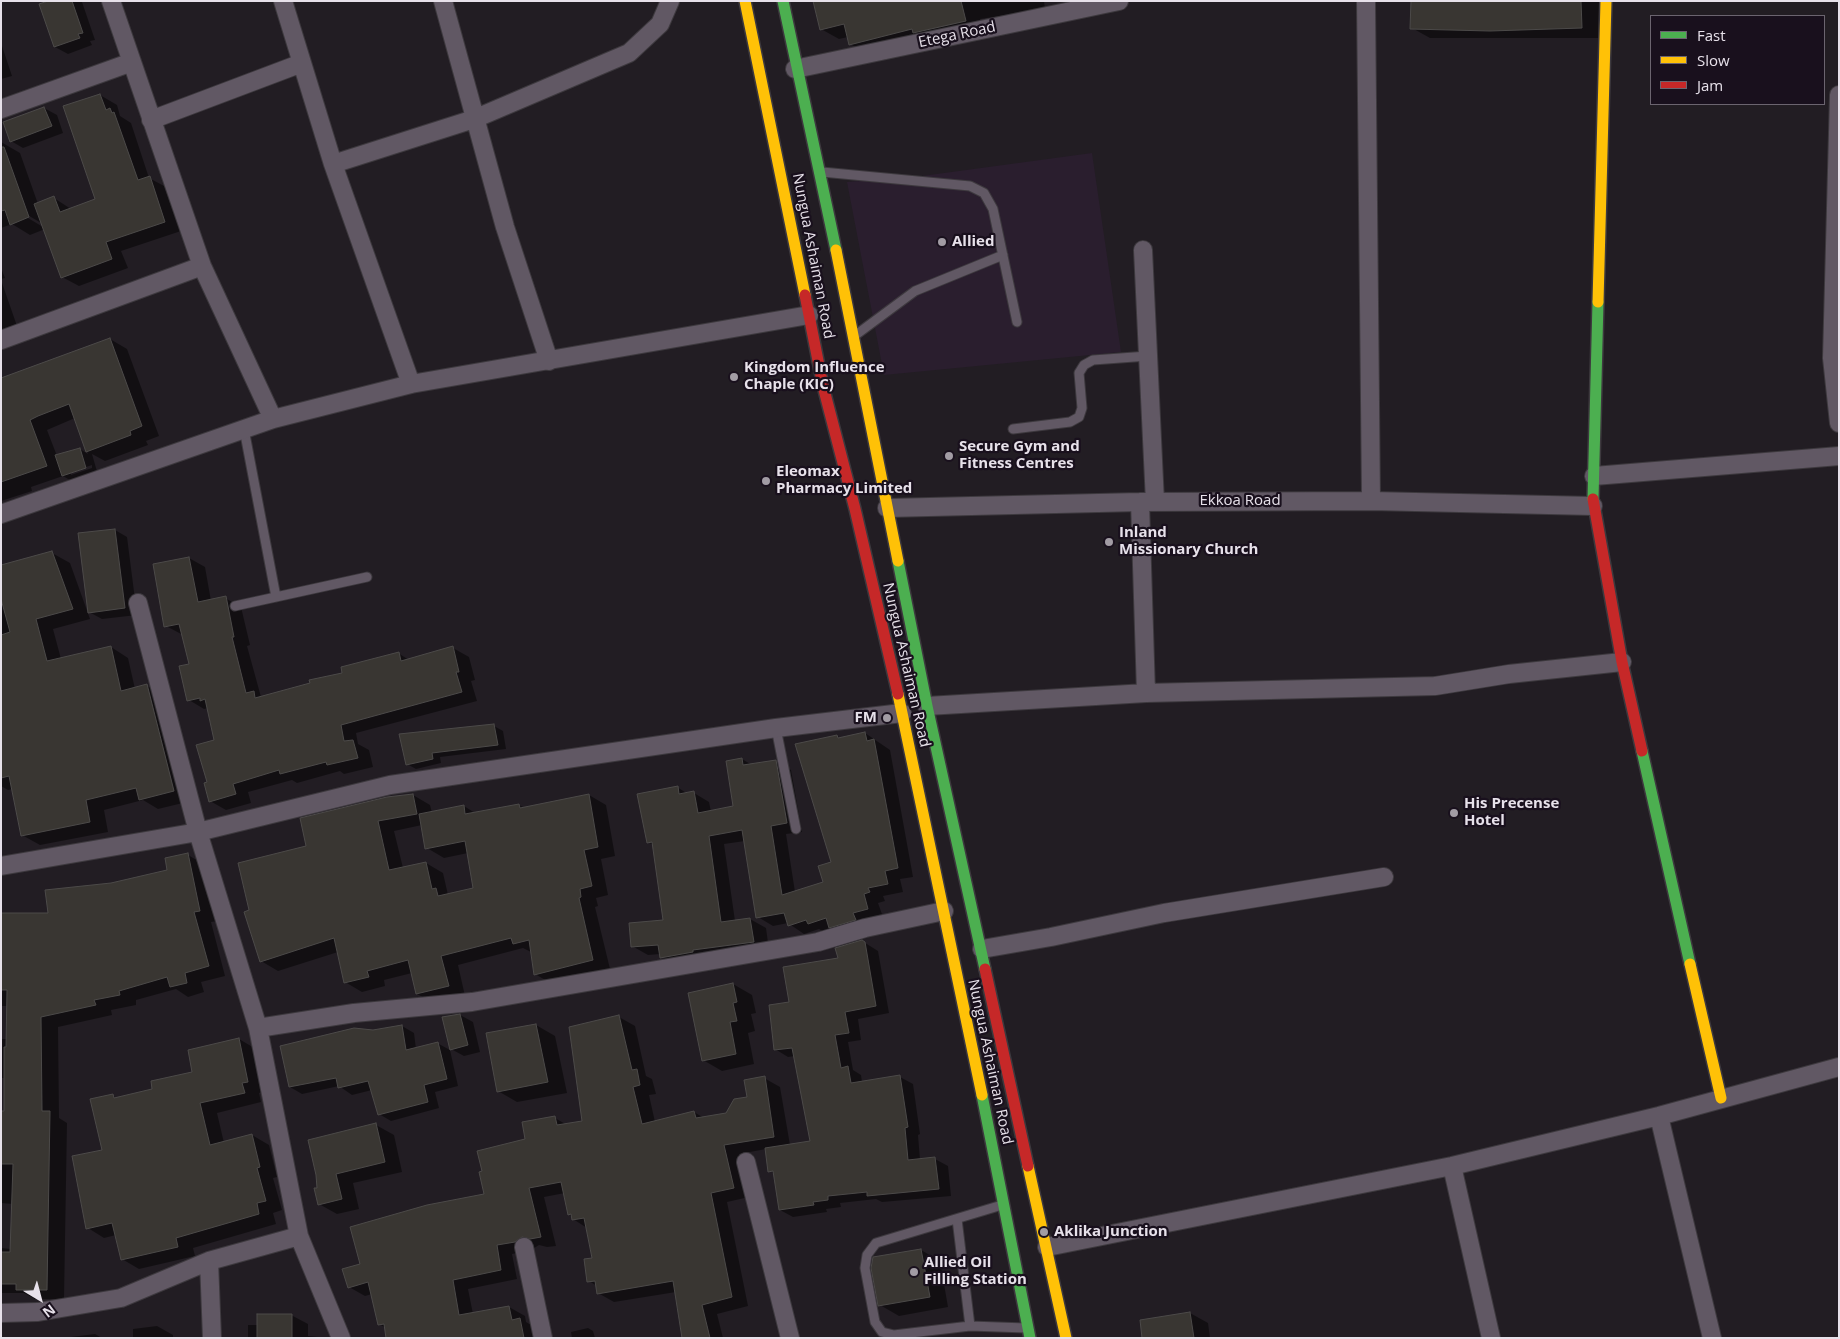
<!DOCTYPE html>
<style>
body{margin:0}
#map{position:relative;width:1840px;height:1339px;overflow:hidden;background:#221d23;font-family:"Open Sans",sans-serif}
canvas{display:block}
.frame{position:absolute;inset:0;border:2px solid #e7e1ea;pointer-events:none}
.legend{position:absolute;left:1650px;top:15px;width:175px;height:90px;box-sizing:border-box;background:#19101d;border:1px solid #6b646f;margin:0;padding:6px 9px;list-style:none;font-size:15px;color:#e7e1ea}
.legend li{display:flex;align-items:center;gap:10px;height:25px}
.legend b{width:25px;border:1px solid #6b646f}
.north{position:absolute;left:15px;top:1274px;width:50px;height:50px;-webkit-text-stroke:4px #19101d;paint-order:stroke;rotate:143deg;font-size:14px;font-weight:700;line-height:20px;text-align:center;color:#e7e1ea}
.north::after{content:'';display:block;margin:auto;width:18px;height:22px;background:#e7e1ea;clip-path:polygon(50% 0,100% 100%,50% 72%,0 100%)}
</style>
<div id="map">
<canvas width="1840" height="1339"></canvas>
<div class="frame"></div>
<ul class="legend">
<li><b style="height:6px;background:#4caf50"></b>Fast</li>
<li><b style="height:6px;background:#ffc107"></b>Slow</li>
<li><b style="height:6px;background:#c62828"></b>Jam</li>
</ul>
<div class="north">N</div>
</div>
<script>
const c = document.querySelector('canvas').getContext('2d');
c.lineJoin = 'round';
function fill(path, color) {
  c.fillStyle = color;
  c.fill(path, 'evenodd');
}
function poly(rows) {
  const path = new Path2D();
  for (const r of rows) {
    path.moveTo(r[0], r[1]);
    for (let i = 2; i < r.length; i += 2) path.lineTo(r[i], r[i + 1]);
  }
  return path;
}
function strokePath(path, color, width, dash) {
  c.strokeStyle = color;
  c.lineWidth = width;
  c.lineCap = dash ? 'butt' : 'round';
  c.setLineDash(dash || []);
  c.stroke(path);
}
function write(font, color, halo, rows, align = 'center') {
  c.font = font + ' "Open Sans",sans-serif';
  c.lineWidth = 4.5;
  c.setLineDash([]);
  c.textBaseline = 'middle';
  c.strokeStyle = halo;
  c.fillStyle = color;
  for (const [text, x, y, turn = 0] of rows) {
    c.save();
    c.translate(x, y);
    c.rotate((+turn || 0) * Math.PI / 180);
    c.textAlign = isNaN(turn) ? turn : align;
    if (halo) c.strokeText(text, 0, 0);
    c.fillText(text, 0, 0);
    c.restore();
  }
}
fill(poly([
 [1092,153,1121,352,884,375,847,182,922,176]
]), '#2a1e2e');
fill(poly([
 [52,1,82,2,95,40,90,41,92,45,68,54,55,47],
 [919,1,1044,1,1045,9,980,19,983,31,868,54,850,44,848,37,839,39,821,29],
 [1412,1,1599,1,1599,38,1430,38,1412,28],
 [1,43,12,76,1,79],
 [100,95,117,105,120,116,131,123,149,178,166,187,181,231,121,251,128,268,79,286,62,277,45,229,30,235,12,224,1,228,1,142,20,153,38,204,54,198,71,209,96,200],
 [24,213,43,224,43,227,23,215],
 [44,108,57,115,63,133,23,148,11,141],
 [1,268,5,278,1,279],
 [1,280,17,326,1,331],
 [110,339,127,349,159,436,146,441,148,445,105,461,92,454,98,475,75,483,63,476,31,487,32,491,1,501,1,380],
 [75,418,88,454,80,449,57,456,47,430],
 [92,465,92,468,71,475,71,472],
 [115,530,127,537,137,615,102,619,89,612],
 [52,553,70,563,90,619,53,629,61,659,111,647,128,658,135,689,147,686,165,696,191,801,158,809,143,800,104,810,108,832,40,845,22,835,13,789,8,790,1,786,1,567],
 [189,558,205,567,211,601,225,598,241,607,250,645,247,646,261,697,344,674,398,653,409,660,453,648,469,657,475,680,471,681,477,701,356,733,358,744,369,750,373,767,344,774,340,771,297,783,292,780,248,792,251,803,226,810,210,801,208,783,216,741,208,708,204,709,189,700,190,665,183,635,166,626],
 [494,726,503,731,506,749,440,757,441,763,416,769,407,764,401,735],
 [865,733,890,750,913,877,900,879,903,892,883,896,885,901,878,903,883,917,824,932,819,929,804,934,788,923,773,926,758,917,745,841,724,844,735,921,750,919,766,928,769,950,676,966,661,957,660,954,648,955,632,946,664,922,653,845,648,842,677,787,688,794,694,793,709,802,711,812,735,807,727,762,742,759,752,765,776,761,791,770,802,832,786,834,795,892,824,883,833,863,837,736,841,738],
 [413,795,430,805,432,813,464,806,475,813,519,805,525,808,589,795,606,805,615,856,601,859,608,895,596,898,598,906,595,907,610,969,552,984,535,974,533,953,523,948,458,965,465,996,434,1003,417,994,412,973,384,980,385,986,362,992,345,982,338,952,278,971,261,961,250,911,308,847],
 [422,825,427,848,444,858,468,853,474,888,448,895,443,873,426,863,403,868,394,831],
 [188,855,205,865,217,921,211,922,225,976,201,982,204,992,188,997,176,989,136,1000,136,1005,111,1010,112,1015,58,1027,59,1118,67,1123,64,1299,35,1299,24,1293,1,1293,1,1248,11,1249,13,1204,1,1203,1,1112,5,1112,5,1078,1,1078,1,1039,7,1039,8,1006,1,1006,1,914,49,915,112,884,169,870],
 [862,941,878,951,889,1013,858,1019,861,1040,848,1042,853,1070,861,1075,862,1082,900,1077,913,1084,920,1134,918,1135,920,1160,935,1159,948,1166,951,1196,882,1202,876,1199,840,1203,841,1207,826,1209,827,1212,793,1217,780,1210,775,1174,770,1171,766,1149,739,1154,749,1197,727,1202,748,1306,717,1314,723,1338,683,1338,676,1292,614,1302,598,1293,597,1286,589,1281,594,1259,587,1228,573,1219,569,1214,565,1193,544,1197,556,1246,547,1247,539,1245,531,1250,512,1254,517,1279,468,1289,473,1314,509,1307,525,1316,526,1322,536,1328,538,1338,387,1338,386,1328,379,1324,372,1294,365,1296,349,1287,362,1265,485,1195,526,1140,555,1118,567,1125,583,1122,619,1017,635,1026,646,1076,652,1079,656,1094,649,1095,655,1122,694,1112,704,1118,727,1115,748,1098,764,1078,780,1087,790,1145,811,1142,795,1056,788,1057,775,1049,790,1004],
 [733,984,752,995,756,1013,751,1014,755,1031,748,1033,754,1064,722,1071,703,1060],
 [460,1015,473,1022,480,1052,464,1056,451,1049],
 [536,1025,555,1036,567,1093,517,1102,498,1091],
 [402,1026,414,1033,416,1049,437,1043,450,1050,458,1086,435,1092,439,1108,391,1121,379,1114,372,1090,352,1095,339,1086,302,1094,290,1087,373,1031],
 [239,1039,256,1049,265,1091,259,1093,261,1102,217,1113,224,1143,252,1135,269,1145,277,1177,273,1178,282,1210,273,1213,276,1224,193,1248,195,1256,139,1269,122,1259,116,1235,104,1238,88,1228,112,1095,119,1099,154,1090,194,1072],
 [376,1125,394,1135,402,1172,353,1183,359,1209,337,1214,319,1204,319,1189],
 [921,1250,940,1261,948,1307,899,1316,880,1305,875,1258],
 [1190,1313,1208,1323,1210,1338,1144,1338],
 [291,1315,308,1324,308,1336,327,1338,248,1338,248,1325,258,1325],
 [157,1326,173,1335,173,1338,133,1338,133,1329],
 [588,1328,593,1331,595,1338,572,1338,571,1332],
 [95,1334,102,1338,63,1338]
]), '#0007');
const building = poly([
 [48,1,72,1,83,33,78,34,80,38,54,47,39,4,48,1],
 [813,1,961,1,966,21,913,33,912,29,849,45,844,24,820,30,813,1],
 [1411,1,1581,1,1582,28,1490,31,1410,29,1411,1],
 [100,94,106,110,110,108,112,113,114,112,138,180,150,176,165,222,106,242,112,259,61,278,34,204,54,196,60,212,95,199,63,106,100,94],
 [44,107,52,126,10,142,3,122,44,107],
 [1,147,4,147,29,217,10,225,5,210,1,211,1,147],
 [110,338,142,426,130,431,131,435,86,452,69,404,38,416,30,420,47,466,1,482,1,378,110,338],
 [80,448,86,468,62,476,55,455,80,448],
 [115,529,125,608,88,613,78,533,115,529],
 [52,551,73,609,36,619,47,661,111,646,121,691,147,684,174,791,139,800,136,788,86,800,90,822,21,836,9,776,1,778,1,635,10,632,1,599,1,565,52,551],
 [189,557,198,602,226,596,234,637,232,637,246,693,254,691,255,698,310,683,309,680,342,673,341,667,399,652,401,661,453,646,459,672,456,672,462,692,341,725,344,741,353,740,358,758,327,765,326,762,280,774,279,770,233,784,236,794,209,802,204,783,207,782,196,745,214,740,205,699,200,701,200,698,187,701,179,666,189,664,179,624,164,627,153,564,189,557],
 [494,724,498,745,432,753,433,759,406,765,399,734,494,724],
 [865,732,867,741,874,739,898,868,885,871,888,884,868,888,870,892,864,894,868,909,853,913,856,920,829,928,826,918,808,924,806,920,788,926,784,913,756,918,742,830,709,836,721,922,750,918,754,942,693,950,693,952,660,958,658,945,631,947,629,923,663,920,652,842,647,843,637,794,678,786,679,794,694,791,698,813,733,806,726,761,742,758,743,765,776,760,787,823,771,826,782,895,823,882,818,866,831,862,795,744,837,735,838,738,865,732],
 [413,794,417,814,378,821,389,870,426,862,432,889,436,888,438,896,473,888,465,841,425,849,419,814,464,805,465,814,519,804,520,808,589,794,598,847,584,850,592,886,580,889,581,897,579,898,593,960,534,975,529,940,513,944,511,938,441,956,449,986,416,994,408,960,367,971,369,977,344,983,334,938,260,962,244,912,249,910,238,863,306,846,300,818,387,797,413,794],
 [188,853,200,911,194,912,209,966,185,973,187,983,170,987,167,977,119,991,120,995,94,1000,96,1005,41,1017,42,1111,50,1111,47,1290,16,1290,16,1284,1,1284,1,1252,10,1252,13,1164,1,1164,1,1111,4,1111,4,1047,6,1047,7,990,1,990,1,913,48,913,45,890,111,883,167,870,165,858,188,853],
 [862,940,865,942,876,1006,845,1012,849,1033,835,1035,841,1068,848,1066,851,1083,900,1075,908,1127,905,1128,908,1160,935,1157,939,1189,867,1196,867,1192,828,1196,828,1200,813,1202,814,1205,779,1210,773,1171,768,1172,765,1148,810,1141,792,1048,774,1050,769,1005,789,1002,783,967,838,958,835,948,862,940],
 [733,983,737,1002,733,1003,737,1021,730,1022,736,1054,702,1061,688,993,733,983],
 [460,1014,468,1045,450,1050,442,1017,460,1014],
 [619,1015,632,1070,637,1069,640,1085,633,1087,642,1124,694,1111,696,1118,726,1113,734,1099,747,1097,744,1080,765,1076,774,1137,724,1145,734,1188,711,1193,732,1297,702,1305,710,1338,682,1338,673,1281,597,1294,595,1281,587,1282,584,1259,592,1258,584,1218,572,1220,571,1214,568,1215,561,1182,529,1188,541,1237,530,1239,522,1237,515,1242,497,1245,501,1270,453,1280,459,1315,509,1306,512,1320,520,1318,524,1338,386,1338,384,1324,378,1325,368,1282,348,1288,342,1269,360,1264,350,1227,427,1205,484,1194,479,1172,482,1171,477,1151,525,1139,522,1122,555,1116,557,1125,582,1121,569,1027,619,1015],
 [536,1024,548,1082,497,1092,486,1033,536,1024],
 [402,1025,406,1050,438,1042,447,1079,424,1085,428,1102,378,1115,368,1081,338,1088,336,1078,289,1087,280,1046,354,1028,373,1030,402,1025],
 [239,1038,248,1082,242,1083,245,1093,200,1103,210,1145,252,1134,260,1167,257,1168,266,1201,257,1203,259,1214,176,1238,178,1247,121,1260,112,1223,86,1229,72,1156,102,1150,90,1099,113,1094,114,1098,152,1089,151,1081,192,1072,188,1050,239,1038],
 [376,1123,385,1162,336,1174,342,1199,318,1205,314,1188,317,1188,316,1175,308,1140,376,1123],
 [921,1249,930,1297,878,1306,871,1268,873,1257,921,1249],
 [1190,1312,1194,1338,1142,1338,1140,1320,1190,1312],
 [257,1314,292,1314,292,1338,257,1338,257,1314]
]);
fill(building, '#393632');
strokePath(building, '#4c4a49', 1);
const lane = poly([
 [822,172,970,186,984,193,993,209,1017,322],
 [857,334,915,291,1003,255],
 [244,429,276,597],
 [1013,429,1070,422,1079,417,1082,408,1079,373,1084,365,1093,360,1148,356],
 [235,606,367,577],
 [776,728,796,829],
 [1002,1205,876,1243,867,1255,865,1268,875,1322,882,1332,894,1335,970,1326,1026,1328],
 [957,1219,970,1326]
]);
const street = poly([
 [111,1,202,266,273,419],
 [283,1,333,164,411,384],
 [443,1,505,227,549,361],
 [1366,1,1371,501],
 [795,69,1119,1],
 [1839,95,1832,358,1839,423],
 [1,109,132,62],
 [151,120,302,63],
 [333,164,474,119,629,53,660,24,670,1],
 [1143,250,1155,502],
 [1,340,202,266],
 [1594,476,1839,456],
 [1140,502,1146,693],
 [887,508,1140,502,1371,501,1593,506],
 [1,514,273,419,411,384,809,315],
 [138,603,198,832,258,1028,299,1236,341,1338],
 [927,706,1146,693,1435,686,1509,674,1622,662],
 [1,866,198,832,390,785,776,728,902,713],
 [982,949,1051,937,1164,913,1384,877],
 [258,1028,354,1013,472,1002,818,942,865,928,944,911],
 [1659,1116,1712,1338],
 [746,1162,790,1338],
 [1452,1166,1491,1338],
 [524,1247,543,1338],
 [1047,1247,1452,1166,1659,1116,1839,1067],
 [209,1261,212,1338],
 [1,1313,38,1312,121,1298,209,1261,299,1236]
]);
const fast = poly([
 [783,1,836,250],
 [1593,499,1598,302],
 [898,561,927,706,985,969],
 [1642,751,1690,964],
 [982,1095,1030,1338]
]);
const slow = poly([
 [745,1,805,295],
 [836,250,898,561],
 [1598,302,1606,1],
 [898,694,982,1095],
 [1690,964,1721,1098],
 [1028,1166,1066,1338]
]);
const jam = poly([
 [805,295,823,386,855,509,898,694],
 [1593,499,1622,662,1642,751],
 [985,969,1028,1166]
]);
strokePath(lane, '#3d393e', 11);
strokePath(street, '#3d393e', 20);
strokePath(fast, '#3d393e', 14);
strokePath(slow, '#3d393e', 14);
strokePath(jam, '#3d393e', 14);
strokePath(lane, '#615864', 9);
strokePath(street, '#615864', 18);
strokePath(fast, '#4caf50', 11);
strokePath(slow, '#ffc107', 11);
strokePath(jam, '#c62828', 11);
for (const [x, y, r, color] of [
 [942,242,5,"#a29ca4"],
 [734,377,5,"#a29ca4"],
 [949,456,5,"#a29ca4"],
 [766,481,5,"#a29ca4"],
 [1109,542,5,"#a29ca4"],
 [887,718,5,"#a29ca4"],
 [1454,813,5,"#a29ca4"],
 [1044,1232,5,"#a29ca4"],
 [914,1272,5,"#a29ca4"]
]) {
  const dot = new Path2D();
  dot.arc(x, y, r, 0, 2 * Math.PI);
  c.fillStyle = color;
  c.fill(dot);
  strokePath(dot, '#19101d', 2);
}
write('15px', '#e7e1ea', '#19101d', [
 ["Etega Road",957,35,-12],
 ["Nungua Ashaiman Road",813,256,79],
 ["Ekkoa Road",1240,501],
 ["Nungua Ashaiman Road",906,665,77],
 ["Nungua Ashaiman Road",990,1062,78]
]);
write('bold 15px', '#e7e1ea', '#19101d', [
 ["Allied",952,242],
 ["Kingdom Influence",744,368],
 ["Chaple (KIC)",744,385],
 ["Secure Gym and",959,447],
 ["Fitness Centres",959,464],
 ["Eleomax",776,472],
 ["Pharmacy Limited",776,489],
 ["Inland",1119,533],
 ["Missionary Church",1119,550],
 ["FM",877,718,"right"],
 ["His Precense",1464,804],
 ["Hotel",1464,821],
 ["Aklika Junction",1054,1232],
 ["Allied Oil",924,1263],
 ["Filling Station",924,1280]
], 'left');
</script>
